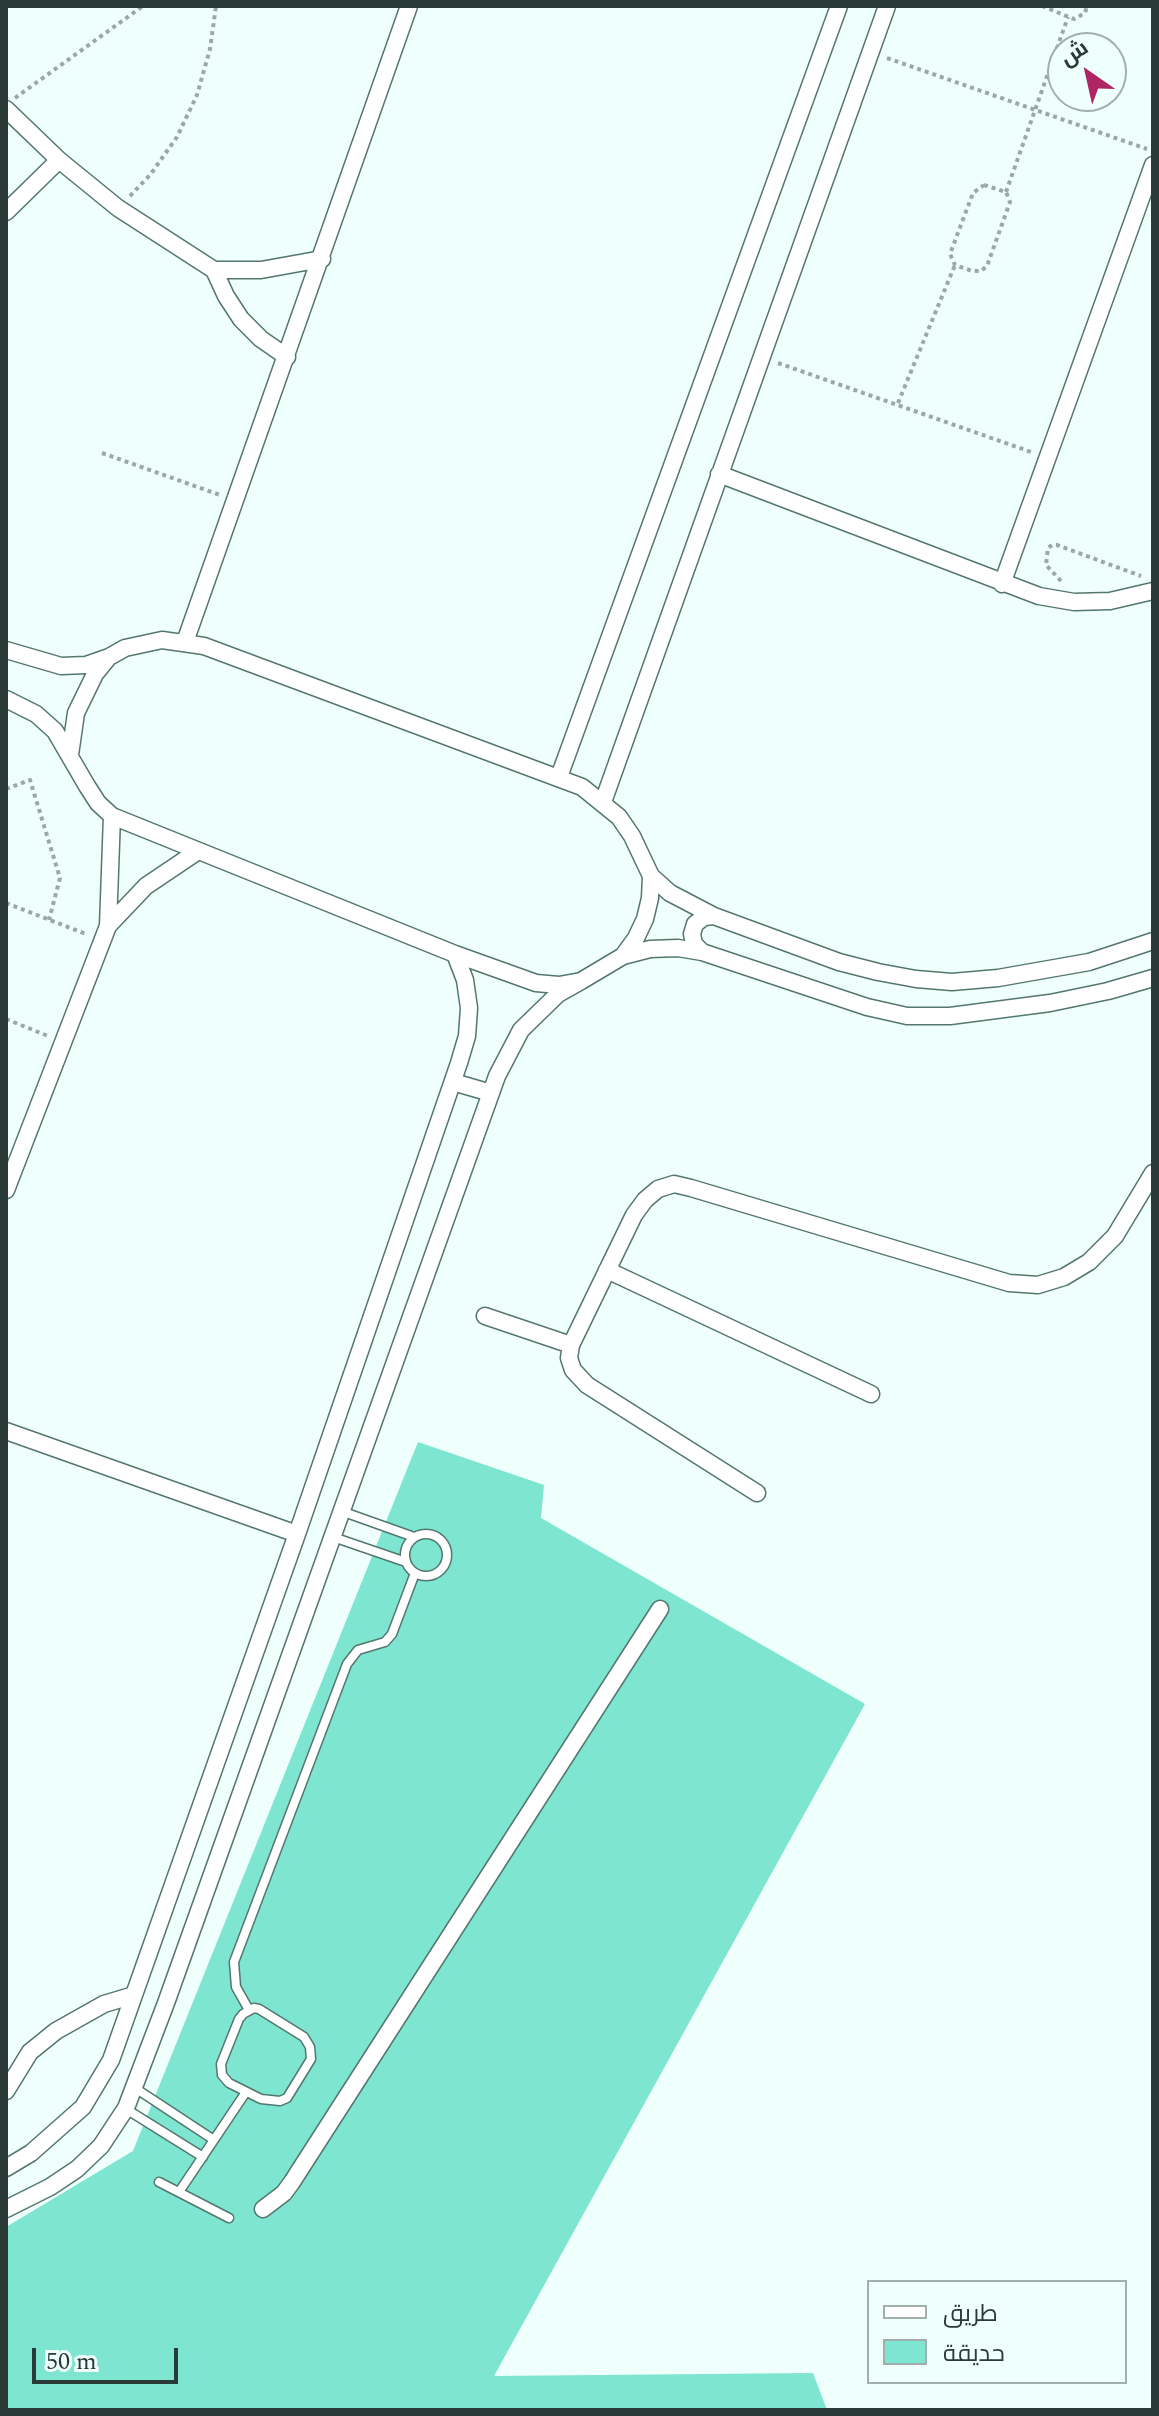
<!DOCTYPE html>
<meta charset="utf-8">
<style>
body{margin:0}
#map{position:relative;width:1159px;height:2416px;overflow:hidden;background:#effffb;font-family:Spectral,Cairo,serif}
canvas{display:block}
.frame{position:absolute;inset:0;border:8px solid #2a3a36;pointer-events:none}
.legend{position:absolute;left:867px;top:2280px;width:260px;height:104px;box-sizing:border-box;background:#effffb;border:2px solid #a0b0ac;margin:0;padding:10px 14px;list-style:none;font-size:24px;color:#2a3a36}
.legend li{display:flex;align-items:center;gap:16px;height:40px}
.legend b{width:40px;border:2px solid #a0b0ac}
.north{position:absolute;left:1047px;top:32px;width:80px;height:80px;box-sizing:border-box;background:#effffb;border:2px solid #a0b0ac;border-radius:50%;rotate:326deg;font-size:22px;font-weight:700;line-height:32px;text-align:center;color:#2a3a36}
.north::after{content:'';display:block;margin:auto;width:28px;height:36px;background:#af2462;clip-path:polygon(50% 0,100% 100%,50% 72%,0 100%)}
.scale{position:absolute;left:32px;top:2348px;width:146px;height:36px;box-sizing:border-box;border:4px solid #2a3a36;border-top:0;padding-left:10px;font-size:24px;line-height:28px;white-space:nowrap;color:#2a3a36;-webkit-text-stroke:6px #effffb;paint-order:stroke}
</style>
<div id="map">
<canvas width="1159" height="2416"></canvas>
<div class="frame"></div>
<ul class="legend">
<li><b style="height:10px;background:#fff"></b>طريق</li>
<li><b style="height:22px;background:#7de5d0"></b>حديقة</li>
</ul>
<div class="north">ش</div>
<div class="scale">50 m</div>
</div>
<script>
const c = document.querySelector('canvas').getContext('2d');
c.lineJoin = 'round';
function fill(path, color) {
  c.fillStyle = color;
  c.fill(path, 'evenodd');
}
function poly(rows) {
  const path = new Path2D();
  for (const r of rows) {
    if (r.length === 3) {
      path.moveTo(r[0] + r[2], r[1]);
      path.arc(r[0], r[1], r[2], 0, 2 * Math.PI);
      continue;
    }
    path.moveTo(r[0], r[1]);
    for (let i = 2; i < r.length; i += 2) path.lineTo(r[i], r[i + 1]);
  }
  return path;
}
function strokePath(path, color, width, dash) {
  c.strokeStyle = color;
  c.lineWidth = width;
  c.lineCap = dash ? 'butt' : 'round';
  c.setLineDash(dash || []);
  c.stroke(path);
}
fill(poly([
 [418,1442,544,1485,541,1518,865,1704,494,2376,813,2373,827,2410,6,2410,6,2227,133,2151]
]), '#7de5d0');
const lane = poly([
 [341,1511,414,1537],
 [426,1555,21],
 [333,1537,406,1562],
 [254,2008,259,2009,304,2037,310,2047,311,2059,287,2098,280,2101,261,2099,229,2083,222,2075,221,2064,239,2019,243,2014,254,2008],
 [249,2010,236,1987,234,1962,347,1664,358,1650,385,1642,392,1634,415,1573],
 [135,2088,214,2140],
 [126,2109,203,2157],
 [159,2182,229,2218],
 [179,2192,246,2092]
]);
const street = poly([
 [6,109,59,160,118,208,214,270,261,270,322,259],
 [6,212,59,160],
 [214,270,226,296,241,319,261,339,287,357],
 [719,474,1039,596,1074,602,1110,601,1153,591],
 [1002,584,1153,165],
 [185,642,409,6],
 [6,650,61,666,86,665,109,657,125,648,162,640,204,646,582,787,619,817,632,836,651,876,670,893,714,916,839,962,878,972,916,979,952,982,998,978,1089,962,1153,941],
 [6,699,36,714,55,731,87,786,98,803,112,816,455,954,536,983,559,985,581,981,623,956,650,949,678,948,702,952,867,1007,907,1016,950,1016,1050,1003,1108,991,1153,978],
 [70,755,76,713,95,674,108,658],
 [559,777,839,6],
 [603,802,887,6],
 [108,926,146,886,198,851],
 [702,952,694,944,692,934,695,924,704,917,714,916],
 [623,956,636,938,645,919,650,898,651,876],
 [453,1082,491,1093],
 [6,1190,108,926,112,816],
 [607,1270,871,1394],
 [485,1316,571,1345],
 [6,1431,297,1534],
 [757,1493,587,1385,573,1370,569,1358,571,1345,634,1215,645,1200,658,1189,674,1184,691,1188,1009,1283,1038,1285,1064,1277,1089,1262,1115,1236,1153,1173],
 [6,2091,30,2052,56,2031,104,2004,134,1995],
 [6,2168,31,2153,83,2107,111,2060,297,1534,459,1063,467,1036,469,1008,465,980,455,954],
 [6,2209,50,2187,77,2169,101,2146,126,2108,166,2003,497,1076,521,1030,558,994,581,981],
 [263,2209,284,2193,292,2182,660,1609]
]);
strokePath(lane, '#53776f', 11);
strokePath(street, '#53776f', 19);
strokePath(poly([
 [1042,6,1074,19,1085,13,1087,6],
 [887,58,1147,149],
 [15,98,143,6],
 [984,185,1006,192,1010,202,987,266,981,271,972,271,955,265,950,254,973,193,984,185],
 [1006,192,1068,17],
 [130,196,150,175,177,137,197,95,210,49,216,6],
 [778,363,1034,453],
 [898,403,955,265],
 [102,453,220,495],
 [1061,581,1046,565,1048,548,1052,545,1057,545,1141,576],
 [6,789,30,780,60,878,49,920],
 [6,903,86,934],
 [6,1019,48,1036]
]), '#99a9a5', 4, [4, 4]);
strokePath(lane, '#fff', 8);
strokePath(street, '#fff', 16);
</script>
